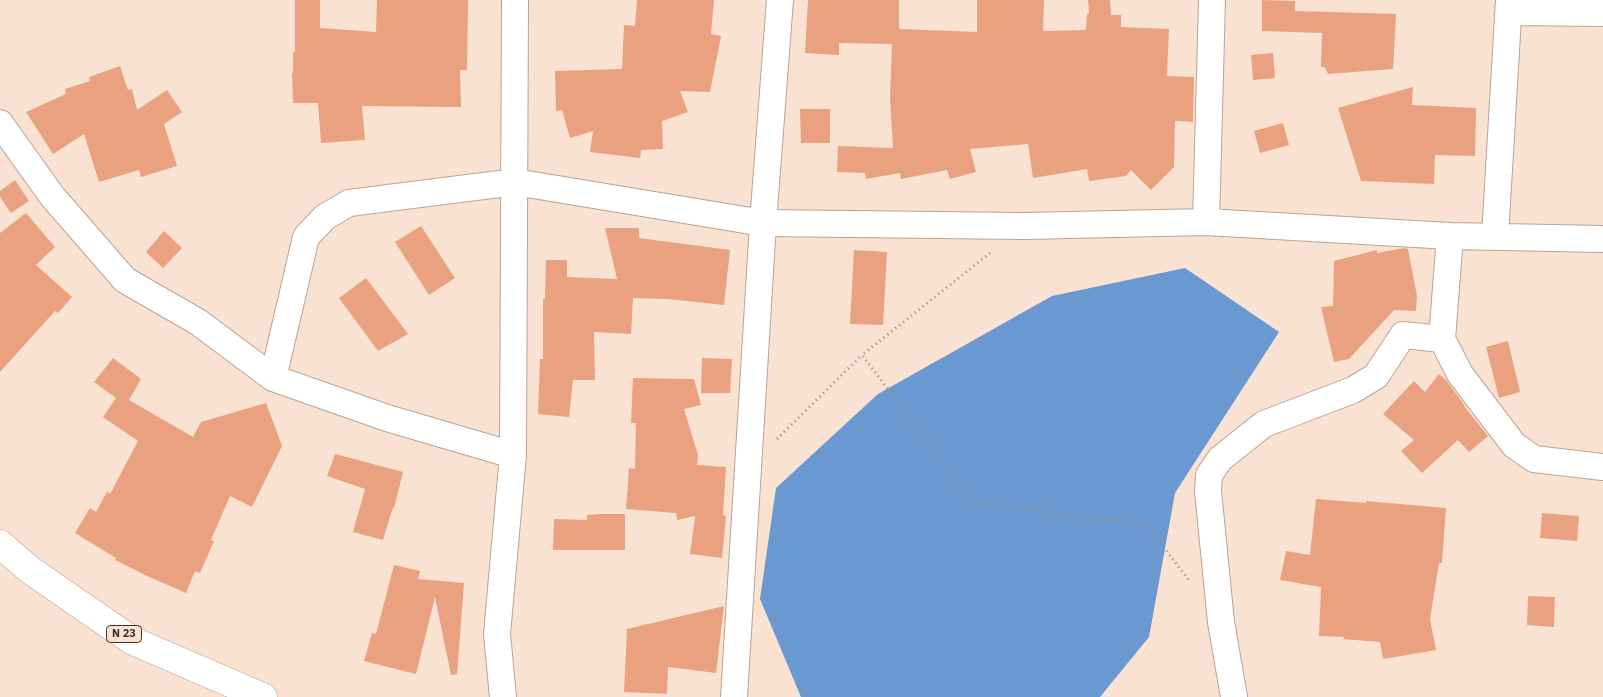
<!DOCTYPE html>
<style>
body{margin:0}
canvas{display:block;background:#f9e2d2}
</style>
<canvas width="1603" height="697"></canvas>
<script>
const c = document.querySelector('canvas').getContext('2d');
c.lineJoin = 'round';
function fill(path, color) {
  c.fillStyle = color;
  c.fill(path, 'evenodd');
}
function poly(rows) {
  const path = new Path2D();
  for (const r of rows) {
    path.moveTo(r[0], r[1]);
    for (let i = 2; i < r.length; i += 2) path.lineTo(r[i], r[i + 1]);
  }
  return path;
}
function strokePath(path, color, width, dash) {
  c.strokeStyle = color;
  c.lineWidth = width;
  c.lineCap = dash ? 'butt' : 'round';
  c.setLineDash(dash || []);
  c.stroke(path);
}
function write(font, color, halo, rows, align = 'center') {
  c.font = font + ' "IBM Plex Sans",sans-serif';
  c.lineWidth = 4.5;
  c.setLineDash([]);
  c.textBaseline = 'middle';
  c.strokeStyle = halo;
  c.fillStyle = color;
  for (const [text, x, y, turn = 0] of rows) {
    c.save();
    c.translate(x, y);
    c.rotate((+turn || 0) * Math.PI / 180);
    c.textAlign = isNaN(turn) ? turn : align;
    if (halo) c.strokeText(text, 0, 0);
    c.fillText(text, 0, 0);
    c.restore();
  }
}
fill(poly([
 [1185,268,1279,332,1175,493,1149,637,1100,697,801,697,760,599,776,488,878,394,1052,296]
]), '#6a98d1');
fill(poly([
 [295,0,320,0,320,28,376,32,377,0,468,0,467,70,460,70,461,107,362,106,365,140,321,143,318,103,293,103,292,73,293,73,293,52,295,52],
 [637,0,714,0,711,34,721,36,710,92,680,91,688,112,662,121,663,149,641,150,640,158,590,152,593,131,570,138,562,110,556,111,555,71,622,69,624,25,635,26],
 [808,0,899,0,899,29,977,32,977,0,1044,0,1043,31,1086,30,1087,14,1089,14,1088,0,1110,0,1111,15,1121,15,1121,27,1169,29,1167,76,1194,77,1193,122,1175,121,1174,167,1151,190,1131,170,1126,176,1089,181,1087,169,1033,178,1028,144,970,149,976,172,950,179,947,170,901,179,900,173,866,179,865,173,837,172,838,146,893,148,890,98,892,44,839,43,839,55,805,53],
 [1262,0,1295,1,1295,11,1396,14,1393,69,1328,74,1325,67,1321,67,1322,33,1262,31],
 [1273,53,1275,78,1253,80,1251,55],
 [120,66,128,90,132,89,137,110,167,90,182,112,164,124,177,166,141,177,139,170,99,182,84,134,53,154,26,112,66,94,65,89,90,81,89,77],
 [1413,87,1412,105,1476,108,1475,156,1435,155,1434,184,1361,181,1338,108],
 [800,109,830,109,830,143,801,143],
 [1283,123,1289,145,1260,153,1254,131],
 [15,180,29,201,11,213,0,197,0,191],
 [26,213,55,247,36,265,72,297,58,313,55,311,0,372,0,233],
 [421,226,455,278,429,295,395,242],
 [605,228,639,228,639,238,730,250,724,305,668,299,633,298,631,334,594,332,595,380,573,380,569,417,538,414,540,359,543,359,543,299,545,299,546,260,567,260,567,277,617,279],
 [164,231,182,248,163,268,146,252],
 [1404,248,1408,249,1417,296,1416,311,1394,310,1349,359,1334,362,1321,307,1333,306,1334,261,1377,250,1377,253],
 [854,250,887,252,883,325,850,324],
 [366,278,408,334,378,351,339,298],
 [1508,341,1520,392,1499,398,1486,347],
 [113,358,141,379,129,400,193,437,201,422,266,403,282,446,252,507,230,496,211,540,214,541,200,573,195,571,186,593,145,575,115,560,116,558,75,533,90,508,96,512,107,492,110,494,138,441,103,417,116,398,94,382],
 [702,358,732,359,730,393,701,393],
 [1439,374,1446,380,1465,406,1464,406,1488,436,1469,452,1458,440,1422,473,1401,451,1414,440,1383,414,1414,381,1425,392],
 [633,378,694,379,701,405,684,409,698,455,697,465,726,467,723,515,726,516,722,558,690,554,695,516,677,520,676,513,626,509,629,468,635,469,636,423,631,423],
 [335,454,403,472,394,508,393,507,383,540,353,532,365,489,327,476],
 [1316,499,1366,503,1366,501,1446,508,1442,563,1439,563,1430,619,1436,650,1383,659,1380,642,1343,639,1344,637,1319,636,1321,587,1280,580,1286,551,1310,555],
 [1542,513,1579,516,1577,541,1540,538],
 [599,514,625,514,625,550,553,550,554,519,587,520,587,515],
 [394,565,420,571,418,579,464,583,457,674,451,675,435,597,416,674,364,661,372,633,376,634],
 [1528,596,1555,597,1554,627,1527,625],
 [724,606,716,673,668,667,667,694,624,692,627,629]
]), '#eaa180');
const minor = poly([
 [1509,12,1603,13],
 [0,123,52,196,125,280,198,322,273,378,387,418,513,455],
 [1206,222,1212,0],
 [1495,237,1509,0],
 [1442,339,1450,236],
 [273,378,306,237,325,217,349,203,515,182,763,223,1024,226,1206,222,1450,236,1603,239],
 [503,697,497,634,513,455,515,0],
 [734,697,763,223,780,0],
 [1234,697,1221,622,1208,491,1209,475,1220,459,1264,424,1353,390,1376,376,1403,335,1442,339,1460,374,1514,445,1534,459,1603,467]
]);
const primary = poly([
 [0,544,30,570,133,641,263,697]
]);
strokePath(minor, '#b9a495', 28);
strokePath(primary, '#b9a495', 29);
strokePath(poly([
 [990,253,862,355,973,502,1147,526,1189,580],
 [777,439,862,355]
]), '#98887d', 3, [1, 4]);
strokePath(minor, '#fff', 26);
strokePath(primary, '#fff', 28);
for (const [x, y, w] of [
 [124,634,35]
]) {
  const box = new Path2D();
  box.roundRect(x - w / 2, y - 8.5, w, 17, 4);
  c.fillStyle = '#f9e2d2';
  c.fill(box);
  strokePath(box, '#38302a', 1);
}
write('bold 11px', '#38302a', null, [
 ["N 23",124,634]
]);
</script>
